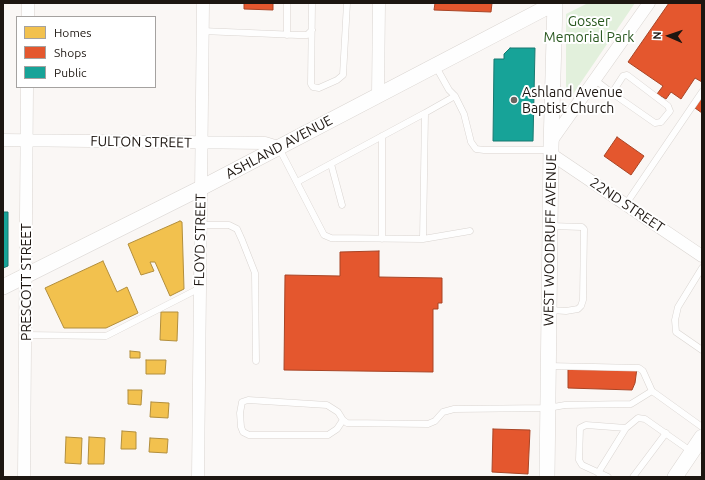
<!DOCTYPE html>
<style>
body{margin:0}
#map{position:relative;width:705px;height:480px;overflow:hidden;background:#faf7f5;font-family:Ubuntu,sans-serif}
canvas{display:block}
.frame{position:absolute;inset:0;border:4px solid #1d1611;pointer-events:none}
.legend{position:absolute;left:16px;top:16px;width:140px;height:72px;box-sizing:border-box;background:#fff;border:1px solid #a5a2a0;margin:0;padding:5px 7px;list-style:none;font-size:12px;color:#1d1611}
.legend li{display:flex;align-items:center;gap:8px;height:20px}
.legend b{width:20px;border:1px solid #a5a2a0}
.north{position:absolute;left:649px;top:16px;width:40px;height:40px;-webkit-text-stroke:3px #fff;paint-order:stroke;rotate:272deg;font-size:11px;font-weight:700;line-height:16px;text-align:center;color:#1d1611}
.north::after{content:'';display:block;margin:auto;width:14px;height:18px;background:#1d1611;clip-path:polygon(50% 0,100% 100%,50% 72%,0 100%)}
</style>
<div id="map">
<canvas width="705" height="480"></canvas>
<div class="frame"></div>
<ul class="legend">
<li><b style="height:11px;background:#f2c14e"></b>Homes</li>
<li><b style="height:11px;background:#e4572e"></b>Shops</li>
<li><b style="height:11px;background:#17a398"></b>Public</li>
</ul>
<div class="north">N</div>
</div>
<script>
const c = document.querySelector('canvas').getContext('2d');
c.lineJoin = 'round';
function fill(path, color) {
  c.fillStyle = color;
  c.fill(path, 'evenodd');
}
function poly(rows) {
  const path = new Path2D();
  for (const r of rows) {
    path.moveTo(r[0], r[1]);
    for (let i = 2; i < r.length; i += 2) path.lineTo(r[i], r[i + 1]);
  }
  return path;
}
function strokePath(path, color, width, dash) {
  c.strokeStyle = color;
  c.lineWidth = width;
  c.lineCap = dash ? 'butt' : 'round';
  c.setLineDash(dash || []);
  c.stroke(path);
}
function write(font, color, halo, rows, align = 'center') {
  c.font = font + ' Ubuntu,sans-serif';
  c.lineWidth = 4;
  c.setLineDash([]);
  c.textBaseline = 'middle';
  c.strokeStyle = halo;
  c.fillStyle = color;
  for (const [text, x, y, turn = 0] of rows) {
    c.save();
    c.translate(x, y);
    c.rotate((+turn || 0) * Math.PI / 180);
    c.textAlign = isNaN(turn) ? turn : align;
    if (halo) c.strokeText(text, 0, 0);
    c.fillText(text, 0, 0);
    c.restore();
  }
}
fill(poly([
 [588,3,635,3,573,94,568,97,566,93,566,14]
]), '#e2f0dc');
const homes = poly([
 [180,221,182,222,184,289,170,296,155,262,150,262,154,271,141,275,128,244,180,221],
 [103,261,117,292,127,287,138,313,106,328,64,328,45,288,103,261],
 [161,312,178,312,177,341,160,340,161,312],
 [130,351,140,352,140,358,130,358,130,351],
 [146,360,166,360,165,374,146,374,146,360],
 [128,390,142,390,141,405,128,404,128,390],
 [151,402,169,403,168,418,150,417,151,402],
 [122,431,136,432,136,449,121,449,122,431],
 [66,437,82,438,81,464,65,463,66,437],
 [89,437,105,438,104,464,88,464,89,437],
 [150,438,168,439,167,453,149,452,150,438]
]);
fill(homes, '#f2c14e');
strokePath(homes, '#b28e3c', 1);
const shops = poly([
 [244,3,273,3,273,10,244,9,244,3],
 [435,3,492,3,491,12,434,10,435,3],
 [669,3,702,3,702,82,695,78,681,99,671,92,666,99,657,94,663,86,628,62,669,3],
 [702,97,702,113,695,108,702,97],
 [617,137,644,156,631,175,604,156,617,137],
 [379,251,379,277,442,278,442,303,438,303,438,309,433,309,433,372,284,370,285,275,340,276,340,252,379,251],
 [568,367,637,368,635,383,632,390,568,388,568,367],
 [493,429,530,430,528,474,492,472,493,429]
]);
fill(shops, '#e4572e');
strokePath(shops, '#a84425', 1);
const public = poly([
 [510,48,535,48,533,141,493,141,494,59,504,59,504,54,510,48],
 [3,212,8,212,8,266,3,268,3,212]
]);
fill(public, '#17a398');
strokePath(public, '#197970', 1);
const service = poly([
 [312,3,311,84,313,87,319,88,337,80,343,75,347,3],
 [202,31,298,35,307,35,312,30],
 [287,35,287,3],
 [435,65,449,90,455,96,464,114,471,142,476,149,484,150,551,150],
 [594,79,612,93,655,123,661,122,670,111,668,106,627,75,623,76,612,93],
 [279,148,324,235,331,238,423,239,425,113,455,96],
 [331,164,342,205],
 [297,182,425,113],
 [626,204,702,92],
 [200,225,229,225,237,229,242,240,255,273,256,361],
 [382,239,382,136],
 [423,239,470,231],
 [702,268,678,307,675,320,676,332,702,350],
 [550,310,566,311,578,309,581,306,583,300,584,229,582,227,551,226],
 [25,335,106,336,200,288],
 [652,391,702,427],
 [343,420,337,429,328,435,249,435,243,432,241,427,240,413,242,402,248,400,327,405,338,412,343,420,347,423,428,424,435,421,443,412,454,409,548,408,565,405,631,404,652,391,643,371,639,368,549,366],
 [598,473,626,428],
 [608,477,582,465,579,460,580,428,586,425,626,428,638,418,645,419,692,452],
 [633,477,666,433]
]);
const minor = poly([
 [28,17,28,3],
 [378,95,379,3],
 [3,140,265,143,278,147],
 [552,140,649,3],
 [551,154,702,256],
 [24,477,27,87],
 [198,477,203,3]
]);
const tertiary = poly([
 [3,287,201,188,555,3],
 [547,477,551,147,555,3],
 [675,477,702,437]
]);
strokePath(service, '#d9d4d0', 7);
strokePath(minor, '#d9d4d0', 13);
strokePath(tertiary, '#d9d4d0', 16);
strokePath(service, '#fefefe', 6);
strokePath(minor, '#fefefe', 12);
strokePath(tertiary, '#fefefe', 15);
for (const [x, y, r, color] of [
 [514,100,4,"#6a6561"]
]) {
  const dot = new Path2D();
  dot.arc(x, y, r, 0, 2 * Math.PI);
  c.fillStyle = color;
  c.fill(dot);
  strokePath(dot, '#fff', 1.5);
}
write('14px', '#29581f', '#fff', [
 ["Gosser",589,21],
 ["Memorial Park",589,37]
]);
write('14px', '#1d1611', '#fff', [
 ["Ashland Avenue",522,92],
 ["Baptist Church",522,108]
], 'left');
write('14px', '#1d1611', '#fff', [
 ["FULTON STREET",141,142,1],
 ["ASHLAND AVENUE",279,147,-28],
 ["22ND STREET",627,205,34],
 ["FLOYD STREET",200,240,-89],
 ["WEST WOODRUFF AVENUE",550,240,-89],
 ["PRESCOTT STREET",26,282,-90]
]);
</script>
